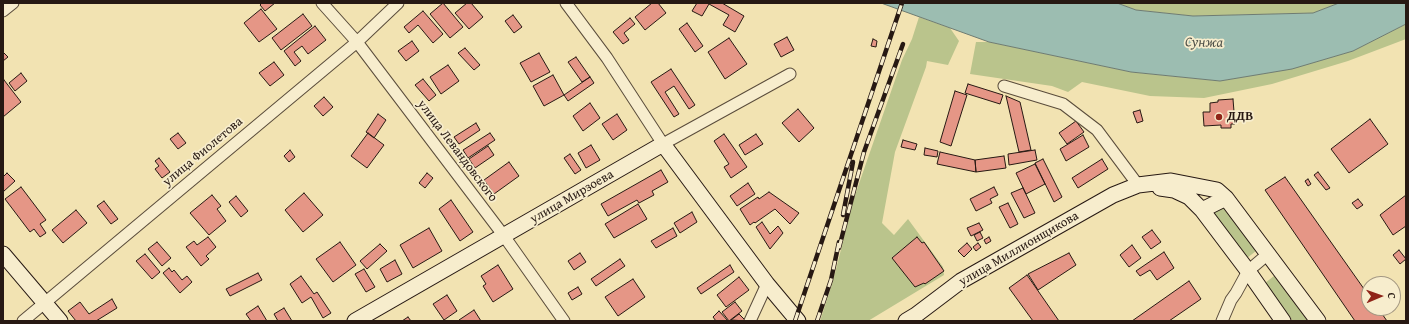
<!DOCTYPE html>
<meta charset="utf-8">
<style>
body{margin:0}
#map{position:relative;width:1409px;height:324px;overflow:hidden;background:#f2e3b2;font-family:"Gentium Book Plus",serif}
canvas{display:block}
.frame{position:absolute;inset:0;border:4px solid #271913;pointer-events:none}
.north{position:absolute;left:1361px;top:276px;width:40px;height:40px;box-sizing:border-box;background:#f7edcd;border:1px solid #a49883;border-radius:50%;rotate:88deg;font-size:11px;font-weight:700;line-height:16px;text-align:center;color:#271913}
.north::after{content:'';display:block;margin:auto;width:14px;height:18px;background:#8f2418;clip-path:polygon(50% 0,100% 100%,50% 72%,0 100%)}
</style>
<div id="map">
<canvas width="1409" height="324"></canvas>
<div class="frame"></div>
<div class="north">С</div>
</div>
<script>
const c = document.querySelector('canvas').getContext('2d');
c.lineJoin = 'round';
function fill(path, color) {
  c.fillStyle = color;
  c.fill(path, 'evenodd');
}
function poly(rows) {
  const path = new Path2D();
  for (const r of rows) {
    path.moveTo(r[0], r[1]);
    for (let i = 2; i < r.length; i += 2) path.lineTo(r[i], r[i + 1]);
  }
  return path;
}
function strokePath(path, color, width, dash) {
  c.strokeStyle = color;
  c.lineWidth = width;
  c.lineCap = dash ? 'butt' : 'round';
  c.setLineDash(dash || []);
  c.stroke(path);
}
function write(font, color, halo, rows, align = 'center') {
  c.font = font + ' "Gentium Book Plus",serif';
  c.lineWidth = 3.5;
  c.setLineDash([]);
  c.textBaseline = 'middle';
  c.strokeStyle = halo;
  c.fillStyle = color;
  for (const [text, x, y, turn = 0] of rows) {
    c.save();
    c.translate(x, y);
    c.rotate((+turn || 0) * Math.PI / 180);
    c.textAlign = isNaN(turn) ? turn : align;
    if (halo) c.strokeText(text, 0, 0);
    c.fillText(text, 0, 0);
    c.restore();
  }
}
fill(poly([
 [1117,3,1339,3,1313,13,1193,16,1136,10],
 [919,17,950,28,959,41,948,65,927,61,926,67,895,152,882,223,894,235,908,219,943,267,944,275,868,321,820,321,833,281,854,198,902,60,912,39],
 [1406,24,1406,39,1348,61,1272,84,1204,98,1150,96,1082,82,1068,92,1052,86,970,74,976,42,989,42,1131,72,1220,81,1291,69,1353,51],
 [1222,206,1256,251,1247,258,1213,213],
 [1274,276,1308,321,1293,321,1265,283]
]), '#bac48c');
const water = poly([
 [881,3,1117,3,1136,10,1193,16,1313,13,1339,3,1406,3,1406,24,1353,51,1292,69,1220,81,1131,72,989,42,881,3]
]);
fill(water, '#9cbdb1');
strokePath(water, '#6d7b72', 1);
const building = poly([
 [262,3,275,3,265,11,260,5,262,3],
 [443,3,463,27,450,38,430,14,443,3],
 [467,3,471,3,483,17,469,29,455,13,467,3],
 [652,3,658,3,666,13,645,30,635,17,652,3],
 [697,3,722,3,744,16,735,32,723,25,729,15,709,4,702,16,692,11,697,3],
 [261,9,277,29,259,42,244,23,261,9],
 [423,11,443,34,433,43,418,25,409,33,404,27,423,11],
 [303,14,312,26,281,50,272,38,303,14],
 [513,15,522,27,514,33,505,21,513,15],
 [630,18,635,24,624,33,629,40,623,44,613,32,630,18],
 [687,23,703,46,695,52,679,29,687,23],
 [315,26,326,40,308,54,302,46,294,52,301,61,295,66,284,51,315,26],
 [787,37,794,50,781,57,774,44,787,37],
 [729,38,747,64,725,79,708,52,729,38],
 [873,39,877,41,876,47,871,46,873,39],
 [412,41,419,51,406,61,398,51,412,41],
 [465,48,480,65,474,70,458,53,465,48],
 [3,52,8,57,3,61,3,52],
 [539,53,550,72,531,82,520,63,539,53],
 [576,57,590,77,582,82,568,62,576,57],
 [274,62,284,75,270,86,259,73,274,62],
 [448,65,459,81,441,94,430,77,448,65],
 [671,69,695,105,689,109,674,86,665,92,679,114,674,117,651,82,671,69],
 [21,73,27,81,15,91,9,83,21,73],
 [553,75,564,95,544,106,533,86,553,75],
 [590,77,594,83,568,101,564,95,590,77],
 [423,79,436,95,429,101,415,85,423,79],
 [4,80,21,102,3,117,3,81,4,80],
 [968,84,1003,95,1000,104,965,93,968,84],
 [955,91,967,95,951,146,940,142,955,91],
 [1006,96,1020,102,1031,150,1019,152,1006,96],
 [324,97,333,107,323,116,314,106,324,97],
 [1233,99,1235,124,1231,124,1231,128,1221,128,1221,125,1204,126,1203,112,1210,112,1210,103,1218,102,1218,100,1233,99],
 [590,103,600,118,583,131,573,116,590,103],
 [798,109,814,128,799,142,782,123,798,109],
 [1140,110,1143,121,1137,123,1133,112,1140,110],
 [378,114,386,120,374,138,366,132,378,114],
 [617,114,627,130,613,140,602,124,617,114],
 [1370,119,1388,144,1349,173,1331,149,1370,119],
 [1076,121,1084,132,1067,144,1059,133,1076,121],
 [476,123,480,130,459,144,454,137,476,123],
 [178,133,186,143,178,149,170,139,178,133],
 [368,133,384,145,367,168,351,156,368,133],
 [490,133,495,140,468,158,463,150,490,133],
 [724,134,747,167,731,178,724,167,729,164,714,141,724,134],
 [756,134,763,144,745,155,739,145,756,134],
 [1083,135,1089,147,1066,161,1060,149,1083,135],
 [903,140,917,144,915,150,901,147,903,140],
 [591,145,600,160,586,168,578,153,591,145],
 [488,146,494,155,475,168,469,159,488,146],
 [925,148,938,151,937,157,924,155,925,148],
 [290,150,295,157,289,162,284,156,290,150],
 [1035,150,1037,160,1009,165,1008,154,1035,150],
 [940,152,975,160,976,172,937,164,940,152],
 [570,154,581,170,575,174,564,158,570,154],
 [1004,156,1006,168,976,172,975,160,1004,156],
 [159,158,170,172,162,178,155,169,159,166,155,161,159,158],
 [1043,159,1062,197,1054,202,1035,163,1043,159],
 [1102,159,1108,169,1078,188,1072,178,1102,159],
 [509,162,519,176,494,194,484,180,509,162],
 [1035,164,1045,184,1026,194,1016,173,1035,164],
 [661,170,668,182,652,191,654,195,639,203,637,200,608,216,601,204,661,170],
 [1318,172,1330,188,1326,190,1314,175,1318,172],
 [7,173,15,181,3,192,3,177,7,173],
 [427,173,433,178,425,188,419,183,427,173],
 [1285,177,1369,296,1369,308,1378,308,1387,321,1355,321,1265,190,1285,177],
 [1308,179,1311,184,1308,186,1305,181,1308,179],
 [748,183,755,194,737,206,730,196,748,183],
 [21,187,46,220,40,224,46,233,40,237,34,229,30,232,5,199,21,187],
 [994,187,998,195,990,199,992,203,976,211,970,199,994,187],
 [1023,188,1035,213,1024,218,1011,193,1023,188],
 [769,192,799,213,790,224,775,209,755,223,754,222,750,225,740,209,758,197,759,199,769,192],
 [304,193,323,215,303,232,285,210,304,193],
 [212,195,221,206,217,209,226,221,209,235,190,213,212,195],
 [1406,195,1406,226,1393,235,1380,215,1406,195],
 [236,196,248,211,241,217,229,202,236,196],
 [1358,199,1363,205,1357,209,1352,203,1358,199],
 [451,200,473,232,460,241,439,209,451,200],
 [104,201,118,219,111,224,97,206,104,201],
 [1008,203,1018,224,1010,228,999,207,1008,203],
 [638,204,647,219,614,238,605,224,638,204],
 [76,210,87,223,63,243,52,230,76,210],
 [692,212,697,222,680,233,674,223,692,212],
 [762,222,770,234,778,226,783,233,770,249,756,227,762,222],
 [979,223,983,230,971,236,967,228,979,223],
 [429,228,442,251,413,268,400,245,429,228],
 [673,228,677,236,656,248,651,241,673,228],
 [1152,230,1161,242,1151,249,1142,237,1152,230],
 [980,232,983,238,977,241,974,235,980,232],
 [208,237,216,247,206,256,209,259,201,266,186,247,194,241,197,245,208,237],
 [917,237,922,243,924,242,944,271,925,284,924,283,915,287,892,258,917,237],
 [989,237,991,241,986,244,984,240,989,237],
 [157,242,171,258,162,266,148,249,157,242],
 [340,242,356,265,333,282,316,259,340,242],
 [967,243,972,249,964,257,958,251,967,243],
 [978,243,981,247,976,251,973,247,978,243],
 [380,244,387,251,367,269,360,261,380,244],
 [1132,245,1141,258,1129,267,1120,255,1132,245],
 [1399,250,1406,259,1400,264,1393,255,1399,250],
 [1164,252,1174,268,1157,280,1150,270,1140,276,1136,271,1164,252],
 [580,253,586,262,574,270,568,261,580,253],
 [1069,253,1076,265,1038,290,1028,274,1069,253],
 [145,254,160,272,152,279,136,261,145,254],
 [620,259,625,266,596,286,591,279,620,259],
 [395,260,402,274,387,282,380,269,395,260],
 [498,265,513,289,493,302,483,286,486,284,481,276,498,265],
 [730,265,734,272,701,294,697,288,730,265],
 [169,268,172,272,174,270,182,280,187,276,192,282,180,293,163,273,169,268],
 [364,269,375,287,366,292,355,274,364,269],
 [258,273,262,280,230,296,226,289,258,273],
 [1027,275,1059,321,1033,321,1009,288,1027,275],
 [301,276,314,294,317,292,331,313,323,318,311,297,302,303,290,284,301,276],
 [739,277,749,290,726,307,717,295,739,277],
 [633,279,645,297,618,316,605,297,633,279],
 [1189,281,1201,299,1169,321,1132,321,1189,281],
 [578,287,582,294,572,300,568,293,578,287],
 [447,295,457,311,444,320,433,304,447,295],
 [112,299,117,308,96,321,76,321,68,311,80,302,89,314,112,299],
 [735,302,742,311,729,321,722,312,735,302],
 [258,306,267,321,251,321,246,314,258,306],
 [284,308,292,321,278,321,274,314,284,308],
 [474,310,481,321,459,321,459,320,474,310],
 [719,311,728,321,716,321,713,317,719,311],
 [739,314,746,321,731,320,739,314],
 [408,317,411,321,402,321,408,317]
]);
fill(building, '#e59686');
strokePath(building, '#271913', 1);
const street = poly([
 [322,3,357,42,504,236,564,321],
 [566,3,607,58,663,144,790,74],
 [3,11,13,3],
 [1004,86,1063,104,1097,130,1138,185],
 [23,321,357,42,398,3],
 [750,321,767,284],
 [1222,321,1231,300,1236,293,1248,271,1268,254]
]);
const secondary = poly([
 [1160,188,1174,190,1189,197,1202,210,1248,271,1283,321],
 [1202,210,1226,198],
 [3,254,60,321],
 [355,321,663,144,767,284,798,321],
 [906,321,916,315,961,281,1113,195,1138,185,1171,181,1217,190,1226,198,1318,321]
]);
strokePath(street, '#5a4c3b', 13);
strokePath(secondary, '#271913', 17);
strokePath(street, '#f7edcd', 11);
strokePath(secondary, '#f7edcd', 15);
const rail = poly([
 [843,215,853,162],
 [839,248,864,152,903,44],
 [795,321,902,3],
 [817,321,831,280,839,242]
]);
strokePath(rail, '#271913', 4.5);
strokePath(rail, '#f7edcd', 3, [9]);
for (const [x, y, r, color] of [
 [1219,117,4,"#8f2418"]
]) {
  const dot = new Path2D();
  dot.arc(x, y, r, 0, 2 * Math.PI);
  c.fillStyle = color;
  c.fill(dot);
  strokePath(dot, '#f7edcd', 1.5);
}
write('bold 13px', '#271913', '#f7edcd', [
 ["ДДВ",1227,117]
], 'left');
write('13px', '#271913', '#f7edcd', [
 ["улица Левандовского",457,151,53],
 ["улица Фиолетова",203,152,-40],
 ["улица Мирзоева",572,197,-30],
 ["улица Миллионщикова",1019,249,-30]
]);
write('italic 14px', '#50524a', '#f7edcd', [
 ["Сунжа",1204,43,1]
]);
</script>
